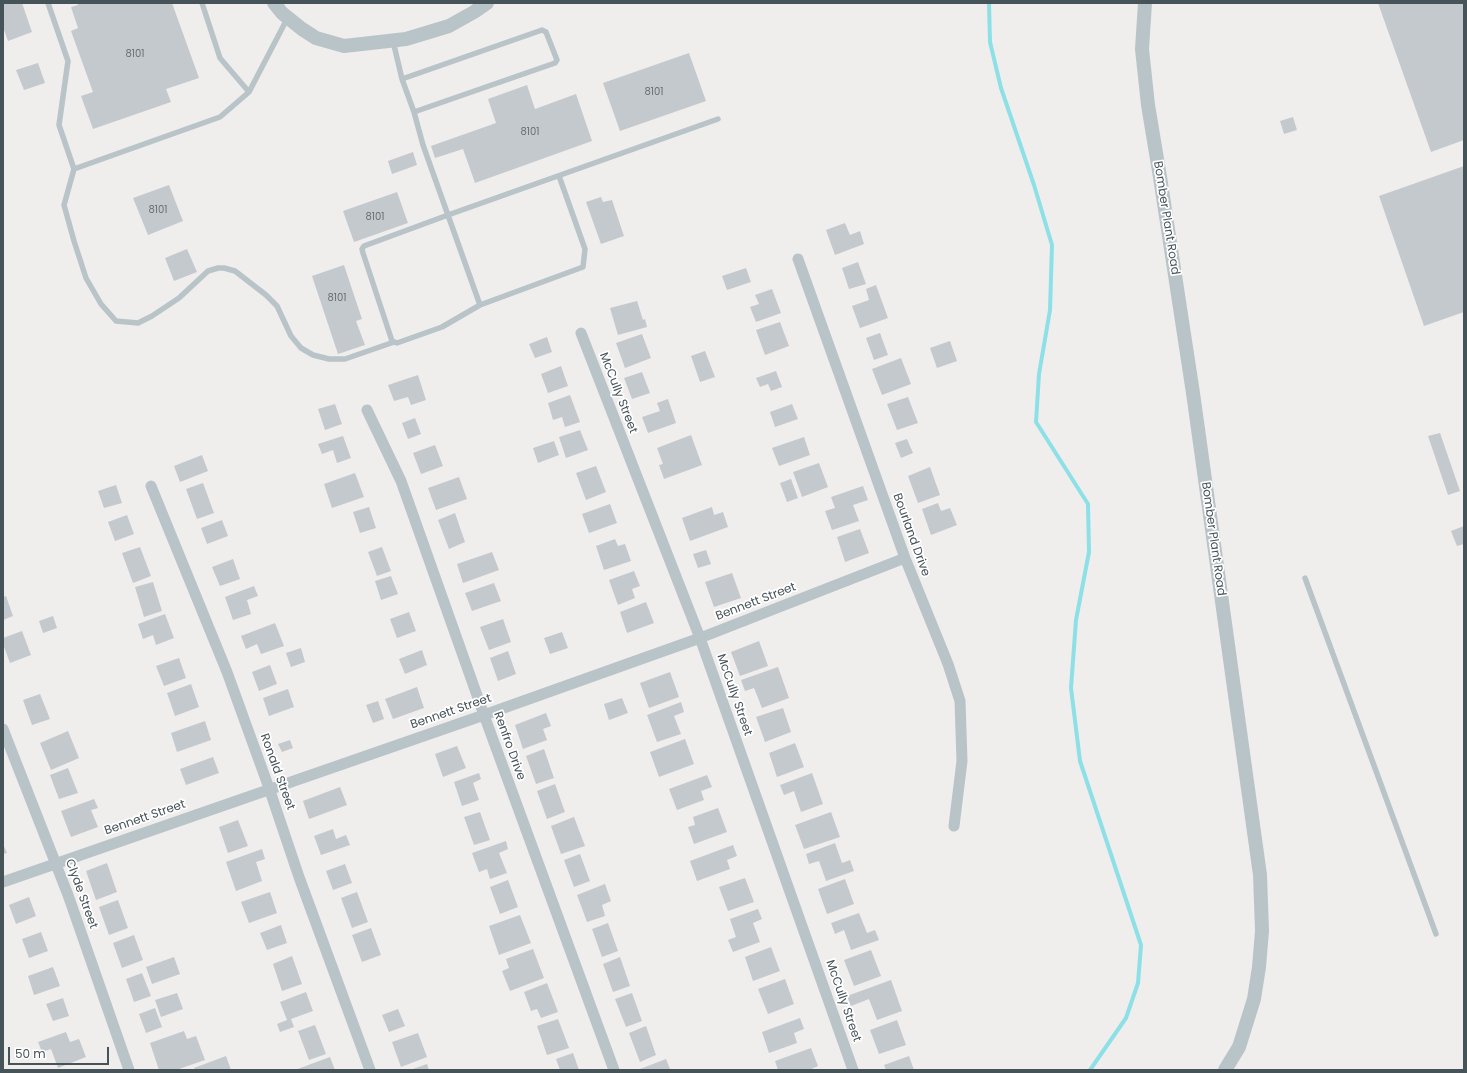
<!DOCTYPE html>
<style>
body{margin:0}
#map{position:relative;width:1467px;height:1073px;overflow:hidden;background:#f0eded;font-family:Poppins,sans-serif}
canvas{display:block}
.frame{position:absolute;inset:0;border:4px solid #465359;pointer-events:none}
.scale{position:absolute;left:8px;top:1047px;width:101px;height:18px;box-sizing:border-box;border:2px solid #465359;border-top:0;padding-left:5px;font-size:12px;line-height:14px;white-space:nowrap;color:#465359;-webkit-text-stroke:3px #fff;paint-order:stroke}
</style>
<div id="map">
<canvas width="1467" height="1073"></canvas>
<div class="frame"></div>
<div class="scale">50 m</div>
</div>
<script>
const c = document.querySelector('canvas').getContext('2d');
c.lineJoin = 'round';
function poly(rows) {
  const path = new Path2D();
  for (const r of rows) {
    path.moveTo(r[0], r[1]);
    for (let i = 2; i < r.length; i += 2) path.lineTo(r[i], r[i + 1]);
  }
  return path;
}
function strokePath(path, color, width, dash) {
  c.strokeStyle = color;
  c.lineWidth = width;
  c.lineCap = dash ? 'butt' : 'round';
  c.setLineDash(dash || []);
  c.stroke(path);
}
function fill(path, color) {
  c.fillStyle = color;
  c.fill(path, 'evenodd');
}
function write(font, color, halo, rows, align = 'center') {
  c.font = font + ' Poppins,sans-serif';
  c.lineWidth = 3.5;
  c.setLineDash([]);
  c.textBaseline = 'middle';
  c.strokeStyle = halo;
  c.fillStyle = color;
  for (const [text, x, y, turn = 0] of rows) {
    c.save();
    c.translate(x, y);
    c.rotate((+turn || 0) * Math.PI / 180);
    c.textAlign = isNaN(turn) ? turn : align;
    if (halo) c.strokeText(text, 0, 0);
    c.fillText(text, 0, 0);
    c.restore();
  }
}
strokePath(poly([
 [989,3,990,42,1001,88,1034,185,1052,245,1050,310,1039,374,1036,422,1088,504,1089,552,1076,620,1071,688,1080,761,1141,945,1138,983,1126,1018,1090,1070]
]), '#8ce0e6', 4);
fill(poly([
 [3,3,22,3,32,32,8,41,3,27],
 [77,3,172,3,199,78,166,89,171,102,93,129,81,96,93,92,71,31,78,28,71,7,78,5],
 [1378,3,1464,3,1464,140,1431,152],
 [689,53,706,101,620,131,603,83],
 [38,63,45,83,24,90,16,70],
 [527,85,535,109,576,94,592,141,475,183,463,149,435,158,431,146,496,123,488,99],
 [1293,117,1297,130,1284,134,1280,121],
 [413,152,417,165,392,174,388,161],
 [1464,166,1464,312,1424,326,1379,196],
 [169,185,183,221,148,235,133,198],
 [397,192,408,223,354,242,343,211],
 [601,197,603,202,612,200,624,236,601,244,586,202],
 [845,223,850,235,860,231,864,244,835,255,826,230],
 [187,249,197,272,174,281,165,258],
 [858,262,866,284,849,289,842,268],
 [344,265,362,319,356,321,365,345,338,354,312,276],
 [746,268,751,282,727,290,722,276],
 [876,285,888,318,860,328,852,306,869,300,866,289],
 [772,289,781,313,756,322,750,307,759,304,755,295],
 [637,301,643,320,645,319,647,327,618,335,610,308],
 [780,322,789,346,765,355,756,330],
 [880,333,888,355,874,360,866,338],
 [642,334,651,358,625,368,616,343],
 [547,337,552,352,535,358,529,344],
 [950,341,957,361,937,368,930,348],
 [705,351,715,377,700,382,691,356],
 [901,358,911,384,882,395,872,369],
 [561,366,568,386,548,393,541,374],
 [776,371,782,387,771,391,768,384,760,387,756,378],
 [642,372,650,393,632,399,624,378],
 [418,375,426,400,411,405,408,397,394,401,388,385],
 [570,395,580,422,565,427,562,417,553,420,548,403],
 [908,397,918,423,897,430,887,404],
 [668,399,676,423,648,433,642,417,660,411,657,403],
 [335,404,342,424,325,430,318,409],
 [792,404,798,419,775,427,770,412],
 [415,418,421,434,408,439,402,423],
 [580,430,588,450,566,458,559,437],
 [1440,433,1460,491,1448,495,1428,436],
 [691,435,702,465,664,479,659,465,663,464,657,448],
 [343,436,351,458,337,463,333,450,322,454,318,444],
 [804,437,810,455,779,466,772,448],
 [907,439,913,453,901,458,895,443],
 [554,441,559,455,538,463,533,448],
 [435,445,443,466,421,474,413,453],
 [202,455,208,471,180,482,174,466],
 [819,463,828,487,802,497,793,472],
 [596,466,606,492,586,500,576,473],
 [930,467,940,495,918,503,908,476],
 [355,473,364,497,332,508,324,484],
 [459,477,467,499,436,510,428,488],
 [791,479,798,498,787,502,780,483],
 [203,483,214,513,197,519,186,489],
 [116,485,122,503,104,508,98,491],
 [863,486,868,500,853,505,859,521,832,530,825,511,835,508,831,497],
 [938,503,941,511,950,508,957,525,931,535,922,509],
 [610,504,617,523,589,533,582,514],
 [369,507,376,528,360,533,353,512],
 [712,507,714,515,723,512,728,527,690,541,682,518],
 [455,513,465,542,449,549,438,520],
 [127,515,134,534,115,541,108,522],
 [222,520,228,536,207,544,201,528],
 [1464,526,1464,544,1457,546,1451,531],
 [860,529,869,553,845,562,837,537],
 [615,539,618,546,625,544,631,561,604,570,596,546],
 [140,547,151,576,133,583,122,553],
 [382,547,391,571,377,576,368,552],
 [706,550,711,564,698,568,693,554],
 [492,552,499,570,463,583,457,564],
 [233,559,240,579,220,586,212,567],
 [634,571,640,586,632,589,635,598,618,605,609,580],
 [732,573,741,598,714,607,705,582],
 [391,576,398,594,381,600,375,581],
 [153,582,162,611,144,617,135,587],
 [494,583,501,601,472,611,465,593],
 [254,586,258,596,247,600,251,614,233,620,225,597],
 [6,596,13,616,3,620,3,597],
 [646,602,654,623,627,633,620,612],
 [409,612,416,631,397,638,390,619],
 [165,614,174,638,156,645,153,635,143,639,138,624],
 [53,616,57,628,43,633,39,621],
 [503,619,511,642,489,650,480,627],
 [275,623,284,646,261,654,257,644,246,649,241,636],
 [22,631,31,655,10,663,3,644,3,638],
 [562,632,568,648,550,654,544,638],
 [759,641,768,666,740,676,731,652],
 [301,648,305,662,291,667,286,653],
 [422,650,427,665,405,674,399,659],
 [508,651,516,674,498,681,490,658],
 [179,658,186,678,164,686,156,666],
 [270,665,277,684,259,691,252,672],
 [778,667,789,698,762,708,754,688,745,691,741,680],
 [670,672,679,697,649,708,640,683],
 [191,684,199,707,175,716,167,693],
 [417,687,424,708,393,719,385,699],
 [288,689,294,707,269,716,263,698],
 [40,694,50,719,32,725,23,700],
 [622,698,628,713,609,720,604,704],
 [378,701,384,719,373,723,366,705],
 [681,702,684,712,674,716,681,734,657,742,647,715],
 [783,708,791,732,765,742,756,717],
 [546,713,551,726,543,729,547,740,523,749,515,725],
 [205,721,211,740,177,752,171,733],
 [68,731,79,758,51,770,40,743],
 [685,739,694,764,659,777,650,752],
 [290,740,293,748,282,752,278,744],
 [795,743,804,767,777,777,769,753],
 [457,746,466,768,443,777,435,754],
 [544,749,554,778,536,784,526,756],
 [213,757,219,773,186,785,180,769],
 [68,768,78,793,59,799,50,775],
 [479,773,481,779,473,783,479,800,462,806,454,782],
 [812,773,823,804,801,812,794,791,784,795,780,785],
 [707,775,712,787,701,791,704,800,677,810,669,789],
 [555,784,565,812,547,819,537,791],
 [340,787,347,805,309,819,303,801],
 [94,799,98,808,91,810,98,827,71,837,61,811],
 [718,808,727,832,694,844,688,827,695,825,693,817],
 [480,812,490,840,474,845,464,817],
 [831,812,840,837,804,849,795,825],
 [574,817,585,846,561,854,551,826],
 [238,820,248,846,228,853,219,827],
 [333,829,336,839,346,835,350,845,321,855,314,836],
 [506,841,508,849,499,853,507,873,490,879,487,869,479,872,472,853],
 [835,843,842,863,850,860,854,871,826,881,819,861,809,864,806,854],
 [3,844,7,853,3,854],
 [733,845,737,856,727,860,730,869,697,881,690,861],
 [262,849,265,859,256,862,262,881,236,891,226,862],
 [580,854,590,881,574,887,564,860],
 [107,863,117,892,96,900,86,871],
 [345,864,352,883,333,890,326,871],
 [745,878,754,902,728,911,719,887],
 [845,879,854,904,827,914,818,889],
 [508,880,518,907,500,914,490,887],
 [605,884,611,901,602,905,605,916,587,922,577,895],
 [270,892,277,913,249,923,241,902],
 [357,892,368,922,352,928,341,898],
 [29,897,36,916,16,924,9,905],
 [118,900,128,928,109,935,99,907],
 [758,909,762,919,753,923,760,942,733,952,728,940,736,937,730,919],
 [859,913,867,933,875,930,879,940,851,950,844,930,835,934,831,923],
 [520,915,531,943,499,955,489,926],
 [608,923,618,951,602,957,592,929],
 [281,925,287,943,267,950,260,933],
 [371,928,381,955,362,962,352,935],
 [41,932,48,951,29,958,22,939],
 [134,935,143,960,122,968,113,943],
 [771,947,780,971,753,981,745,957],
 [533,949,544,978,510,991,502,971,509,968,506,959],
 [871,950,881,976,854,986,844,960],
 [292,956,302,984,282,991,273,964],
 [174,957,180,974,152,984,146,967],
 [620,957,630,986,613,992,603,964],
 [53,967,60,986,34,995,28,976],
 [142,973,151,996,134,1002,126,979],
 [785,979,794,1004,768,1014,758,989],
 [891,980,902,1011,877,1020,869,999,851,1006,847,996],
 [547,983,558,1012,541,1018,537,1009,531,1011,524,992],
 [306,992,313,1011,291,1019,294,1027,280,1032,277,1024,287,1020,280,1002],
 [177,993,183,1009,161,1017,155,1000],
 [632,993,642,1021,626,1027,615,999],
 [63,998,69,1016,53,1021,46,1004],
 [155,1008,162,1027,146,1033,139,1014],
 [398,1009,405,1026,389,1032,382,1015],
 [800,1018,804,1029,794,1033,797,1043,769,1053,762,1032],
 [558,1019,569,1048,547,1055,537,1026],
 [897,1020,906,1045,879,1054,870,1030],
 [315,1025,326,1054,309,1060,298,1031],
 [646,1026,656,1055,640,1062,629,1033],
 [184,1031,187,1039,196,1036,205,1060,176,1070,159,1070,150,1043],
 [66,1032,70,1042,79,1039,86,1057,58,1068,51,1049,42,1052,38,1042],
 [418,1033,427,1057,401,1067,392,1042],
 [811,1048,818,1066,809,1070,778,1070,775,1061],
 [573,1053,579,1070,560,1070,556,1059],
 [226,1056,231,1070,195,1070,194,1068],
 [909,1056,914,1070,886,1070,884,1065],
 [330,1057,335,1070,295,1070],
 [666,1059,670,1069,666,1070,640,1070,640,1069],
 [427,1064,429,1070,410,1070]
]), '#c4c9cd');
strokePath(poly([
 [48,3,68,61,59,125,74,169,220,117,249,92],
 [202,3,220,58,249,92,287,19],
 [393,41,402,79,414,112,555,63,557,60,546,32,542,30,402,79],
 [414,112,423,145,480,305],
 [74,169,64,205,74,241,86,278,101,304,116,321,138,323,152,316,179,298,208,271,218,268,224,268,235,271,266,295,277,306,291,336,301,348,313,355,329,359,345,359,394,342],
 [559,176,585,249,583,267,480,305,442,327,397,343,392,341,363,253,362,249,364,246,448,215,718,119],
 [1305,578,1436,934]
]), '#b9c4c9', 5.5);
strokePath(poly([
 [798,259,905,558,948,664,960,701,962,761,954,826],
 [581,333,700,638,853,1070],
 [367,410,401,481,484,715,614,1070],
 [151,486,227,672,269,788,299,877,370,1070],
 [3,729,68,895,129,1070],
 [3,882,484,715,700,638,905,558]
]), '#b9c4c9', 11);
strokePath(poly([
 [274,3,282,13,302,29,316,38,344,46,406,39,449,26,474,12,487,3],
 [1145,3,1142,49,1148,105,1160,177,1193,393,1260,875,1262,931,1259,967,1254,999,1239,1047,1225,1070]
]), '#b9c4c9', 14);
write('10px', '#667076', null, [
 ["8101",135,54],
 ["8101",654,92],
 ["8101",530,132],
 ["8101",158,210],
 ["8101",375,217],
 ["8101",337,298]
]);
write('12px', '#465359', '#fff', [
 ["Bomber Plant Road",1166,218,81],
 ["McCully Street",618,393,69],
 ["Bourland Drive",911,535,70],
 ["Bomber Plant Road",1213,539,82],
 ["Bennett Street",756,602,-21],
 ["McCully Street",734,695,71],
 ["Bennett Street",451,712,-19],
 ["Renfro Drive",509,746,70],
 ["Ronald Street",277,772,70],
 ["Bennett Street",145,818,-19],
 ["Clyde Street",81,894,70],
 ["McCully Street",843,1001,71]
]);
</script>
